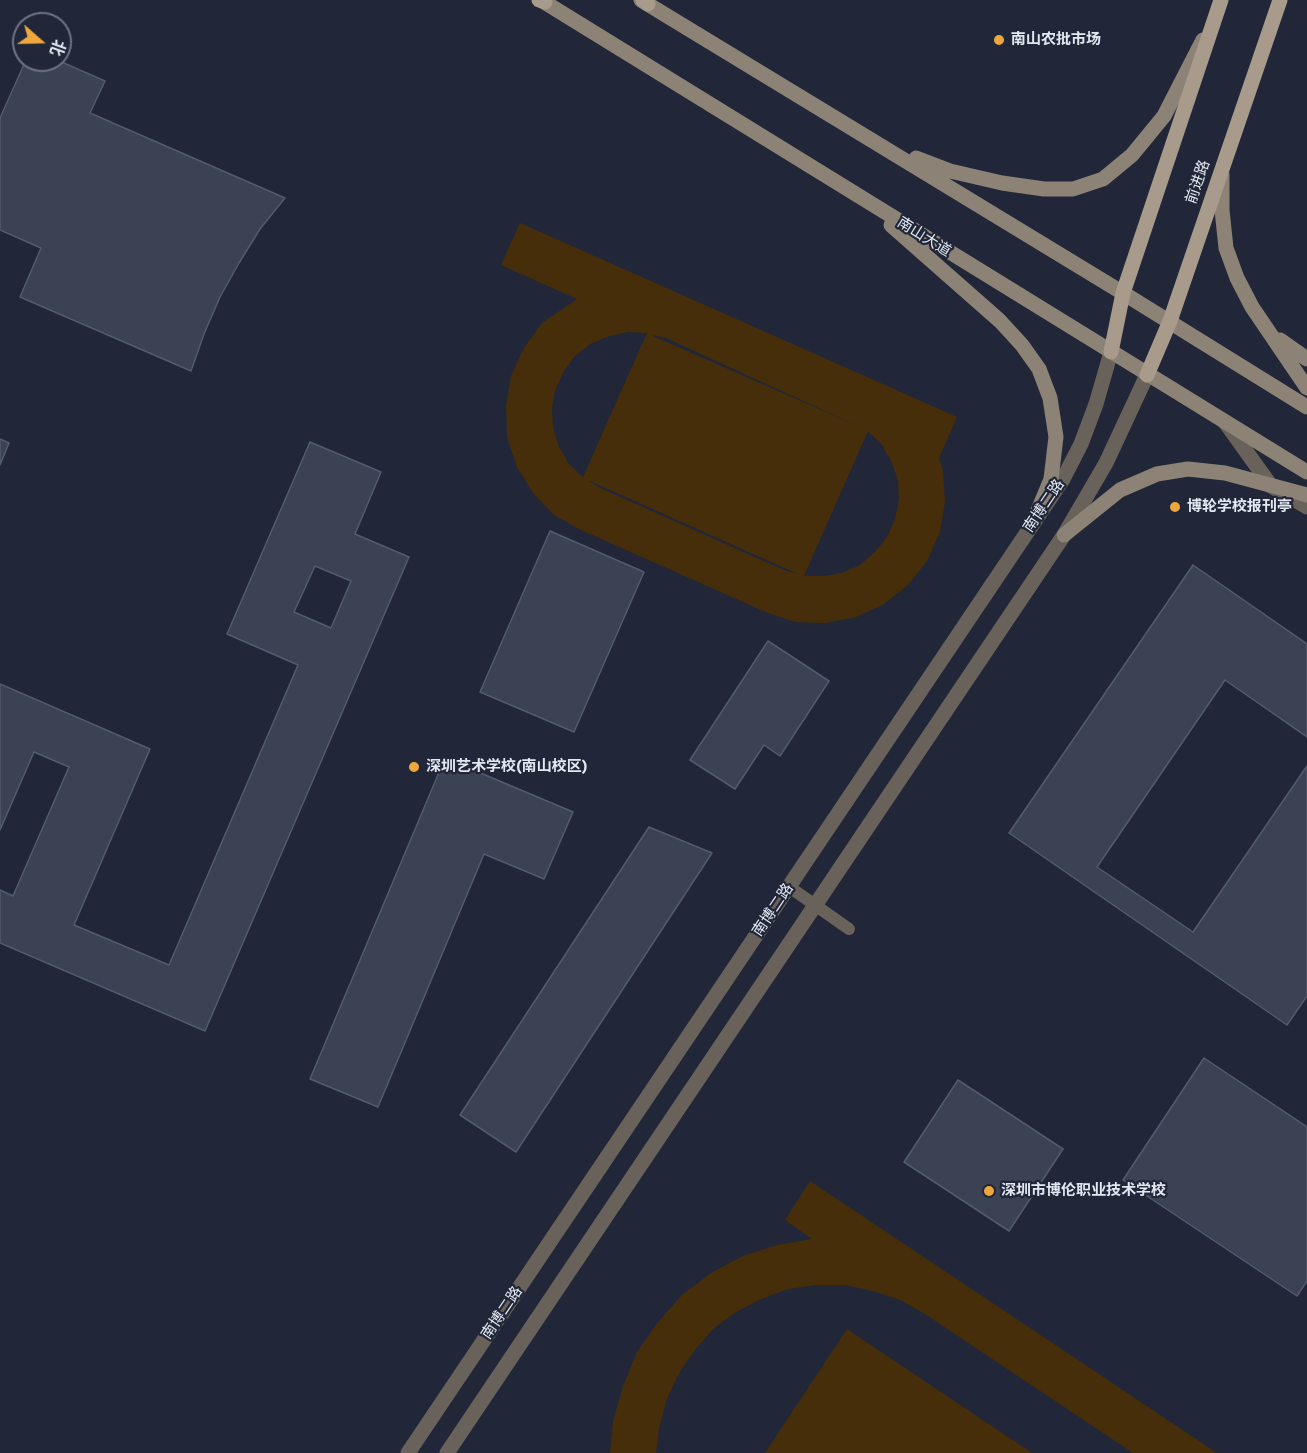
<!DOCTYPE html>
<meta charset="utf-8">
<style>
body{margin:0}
#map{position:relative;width:1307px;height:1453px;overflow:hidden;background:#212738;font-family:"Work Sans","Noto Sans SC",sans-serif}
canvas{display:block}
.north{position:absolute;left:12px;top:12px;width:60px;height:60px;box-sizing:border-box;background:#212738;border:2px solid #6e7482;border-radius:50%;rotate:110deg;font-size:16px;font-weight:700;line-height:24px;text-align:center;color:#e2e7f2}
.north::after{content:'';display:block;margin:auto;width:21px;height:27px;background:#efa73d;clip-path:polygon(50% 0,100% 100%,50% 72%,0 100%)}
</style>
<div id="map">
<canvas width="1307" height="1453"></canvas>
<div class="north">北</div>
</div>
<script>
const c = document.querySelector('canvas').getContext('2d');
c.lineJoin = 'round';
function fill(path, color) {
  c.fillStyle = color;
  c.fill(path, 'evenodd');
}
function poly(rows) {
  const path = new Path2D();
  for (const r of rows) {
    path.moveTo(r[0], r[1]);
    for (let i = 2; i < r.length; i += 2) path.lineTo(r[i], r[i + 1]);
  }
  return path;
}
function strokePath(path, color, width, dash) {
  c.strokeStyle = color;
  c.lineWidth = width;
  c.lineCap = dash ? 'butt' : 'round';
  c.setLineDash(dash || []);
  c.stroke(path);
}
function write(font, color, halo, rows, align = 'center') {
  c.font = font + ' "Work Sans","Noto Sans SC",sans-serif';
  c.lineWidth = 4.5;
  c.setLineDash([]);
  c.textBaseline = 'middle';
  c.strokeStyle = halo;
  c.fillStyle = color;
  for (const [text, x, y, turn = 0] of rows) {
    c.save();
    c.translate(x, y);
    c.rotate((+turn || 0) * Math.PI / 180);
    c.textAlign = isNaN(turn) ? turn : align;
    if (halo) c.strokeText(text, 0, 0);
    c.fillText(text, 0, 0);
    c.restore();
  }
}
fill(poly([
 [520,223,957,417,939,458,943,471,945,502,940,532,927,561,908,585,884,604,856,617,826,623,795,622,768,613,579,529,554,515,533,493,517,467,507,437,506,406,511,376,524,348,542,323,577,299,501,265],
 [628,332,647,333,583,477,569,464,559,447,553,428,552,409,555,390,564,371,575,356,590,344,609,336],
 [653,335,666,338,860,427,653,336],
 [868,431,882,445,891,461,898,480,899,499,895,519,887,537,875,552,860,565,842,573,823,576,804,576],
 [589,481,590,481,798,574,784,570,600,488],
 [810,1181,1217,1453,1133,1453,925,1314,900,1300,873,1291,845,1285,817,1285,788,1289,761,1299,736,1312,713,1329,694,1351,678,1375,666,1401,659,1429,656,1453,610,1453,613,1421,623,1386,637,1352,658,1322,682,1295,711,1273,743,1256,777,1245,812,1239,785,1220],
 [847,1329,1032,1453,765,1453]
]), '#462e0b');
const building = poly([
 [26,60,57,60,105,81,90,113,285,198,260,229,239,263,220,297,204,334,191,371,20,297,41,248,0,230,0,118,26,60],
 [0,439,9,443,0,465,0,439],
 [310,442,381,472,355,534,409,557,205,1031,0,943,0,890,13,896,69,767,34,752,0,830,0,684,150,749,74,925,169,965,298,665,227,634,310,442],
 [315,566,351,581,331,628,294,612,315,566],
 [550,531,644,572,574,732,480,692,550,531],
 [1193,565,1307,644,1307,737,1225,680,1097,867,1193,932,1307,766,1307,996,1287,1025,1009,833,1193,565],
 [768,641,829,681,780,756,764,745,735,789,690,760,768,641],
 [445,758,573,812,544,879,484,854,378,1107,310,1079,445,758],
 [649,827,712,853,516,1152,460,1115,649,827],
 [1204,1058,1307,1127,1307,1281,1297,1296,1123,1180,1204,1058],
 [958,1080,1063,1149,1009,1231,904,1162,958,1080]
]);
fill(building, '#3a4253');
strokePath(building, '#535b6e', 1.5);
strokePath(poly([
 [788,886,849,929]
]), '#68625a', 12);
strokePath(poly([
 [1225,422,1271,486,1307,507],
 [408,1453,1063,479,1081,444,1096,404,1111,352],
 [447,1453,1064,535,1106,463,1147,375]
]), '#68625a', 15);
strokePath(poly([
 [541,0,1307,472],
 [641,0,1123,293,1307,407],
 [916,158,950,171,1002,183,1044,189,1073,189,1103,179,1132,155,1164,116,1203,40],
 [1222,174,1222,210,1226,248,1237,278,1252,307,1307,388],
 [891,225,1000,321,1022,345,1039,369,1050,398,1056,437,1051,479,1034,520],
 [1280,340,1307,359],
 [1064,535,1120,490,1157,474,1188,469,1225,473,1307,495]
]), '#8c8276', 15);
strokePath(poly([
 [539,0,545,2],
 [643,0,648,4],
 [1111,352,1123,293,1221,0],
 [1147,375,1170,321,1280,0]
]), '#a89b8c', 15);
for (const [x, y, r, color] of [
 [999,40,6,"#efa73d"],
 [1175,507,6,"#efa73d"],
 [414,767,6,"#efa73d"],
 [989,1191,6,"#efa73d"]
]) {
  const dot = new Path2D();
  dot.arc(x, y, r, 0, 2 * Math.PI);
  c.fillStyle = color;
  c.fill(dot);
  strokePath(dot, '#212738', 2);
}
write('bold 15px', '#e2e7f2', '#212738', [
 ["南山农批市场",1011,40],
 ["博轮学校报刊亭",1187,507],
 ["深圳艺术学校(南山校区)",426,767],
 ["深圳市博伦职业技术学校",1001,1191]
], 'left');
write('15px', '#e2e7f2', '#212738', [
 ["前进路",1198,182,-71],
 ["南山大道",924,237,32],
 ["南博二路",1044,506,-56],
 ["南博二路",773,910,-56],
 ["南博二路",502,1313,-56]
]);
</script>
